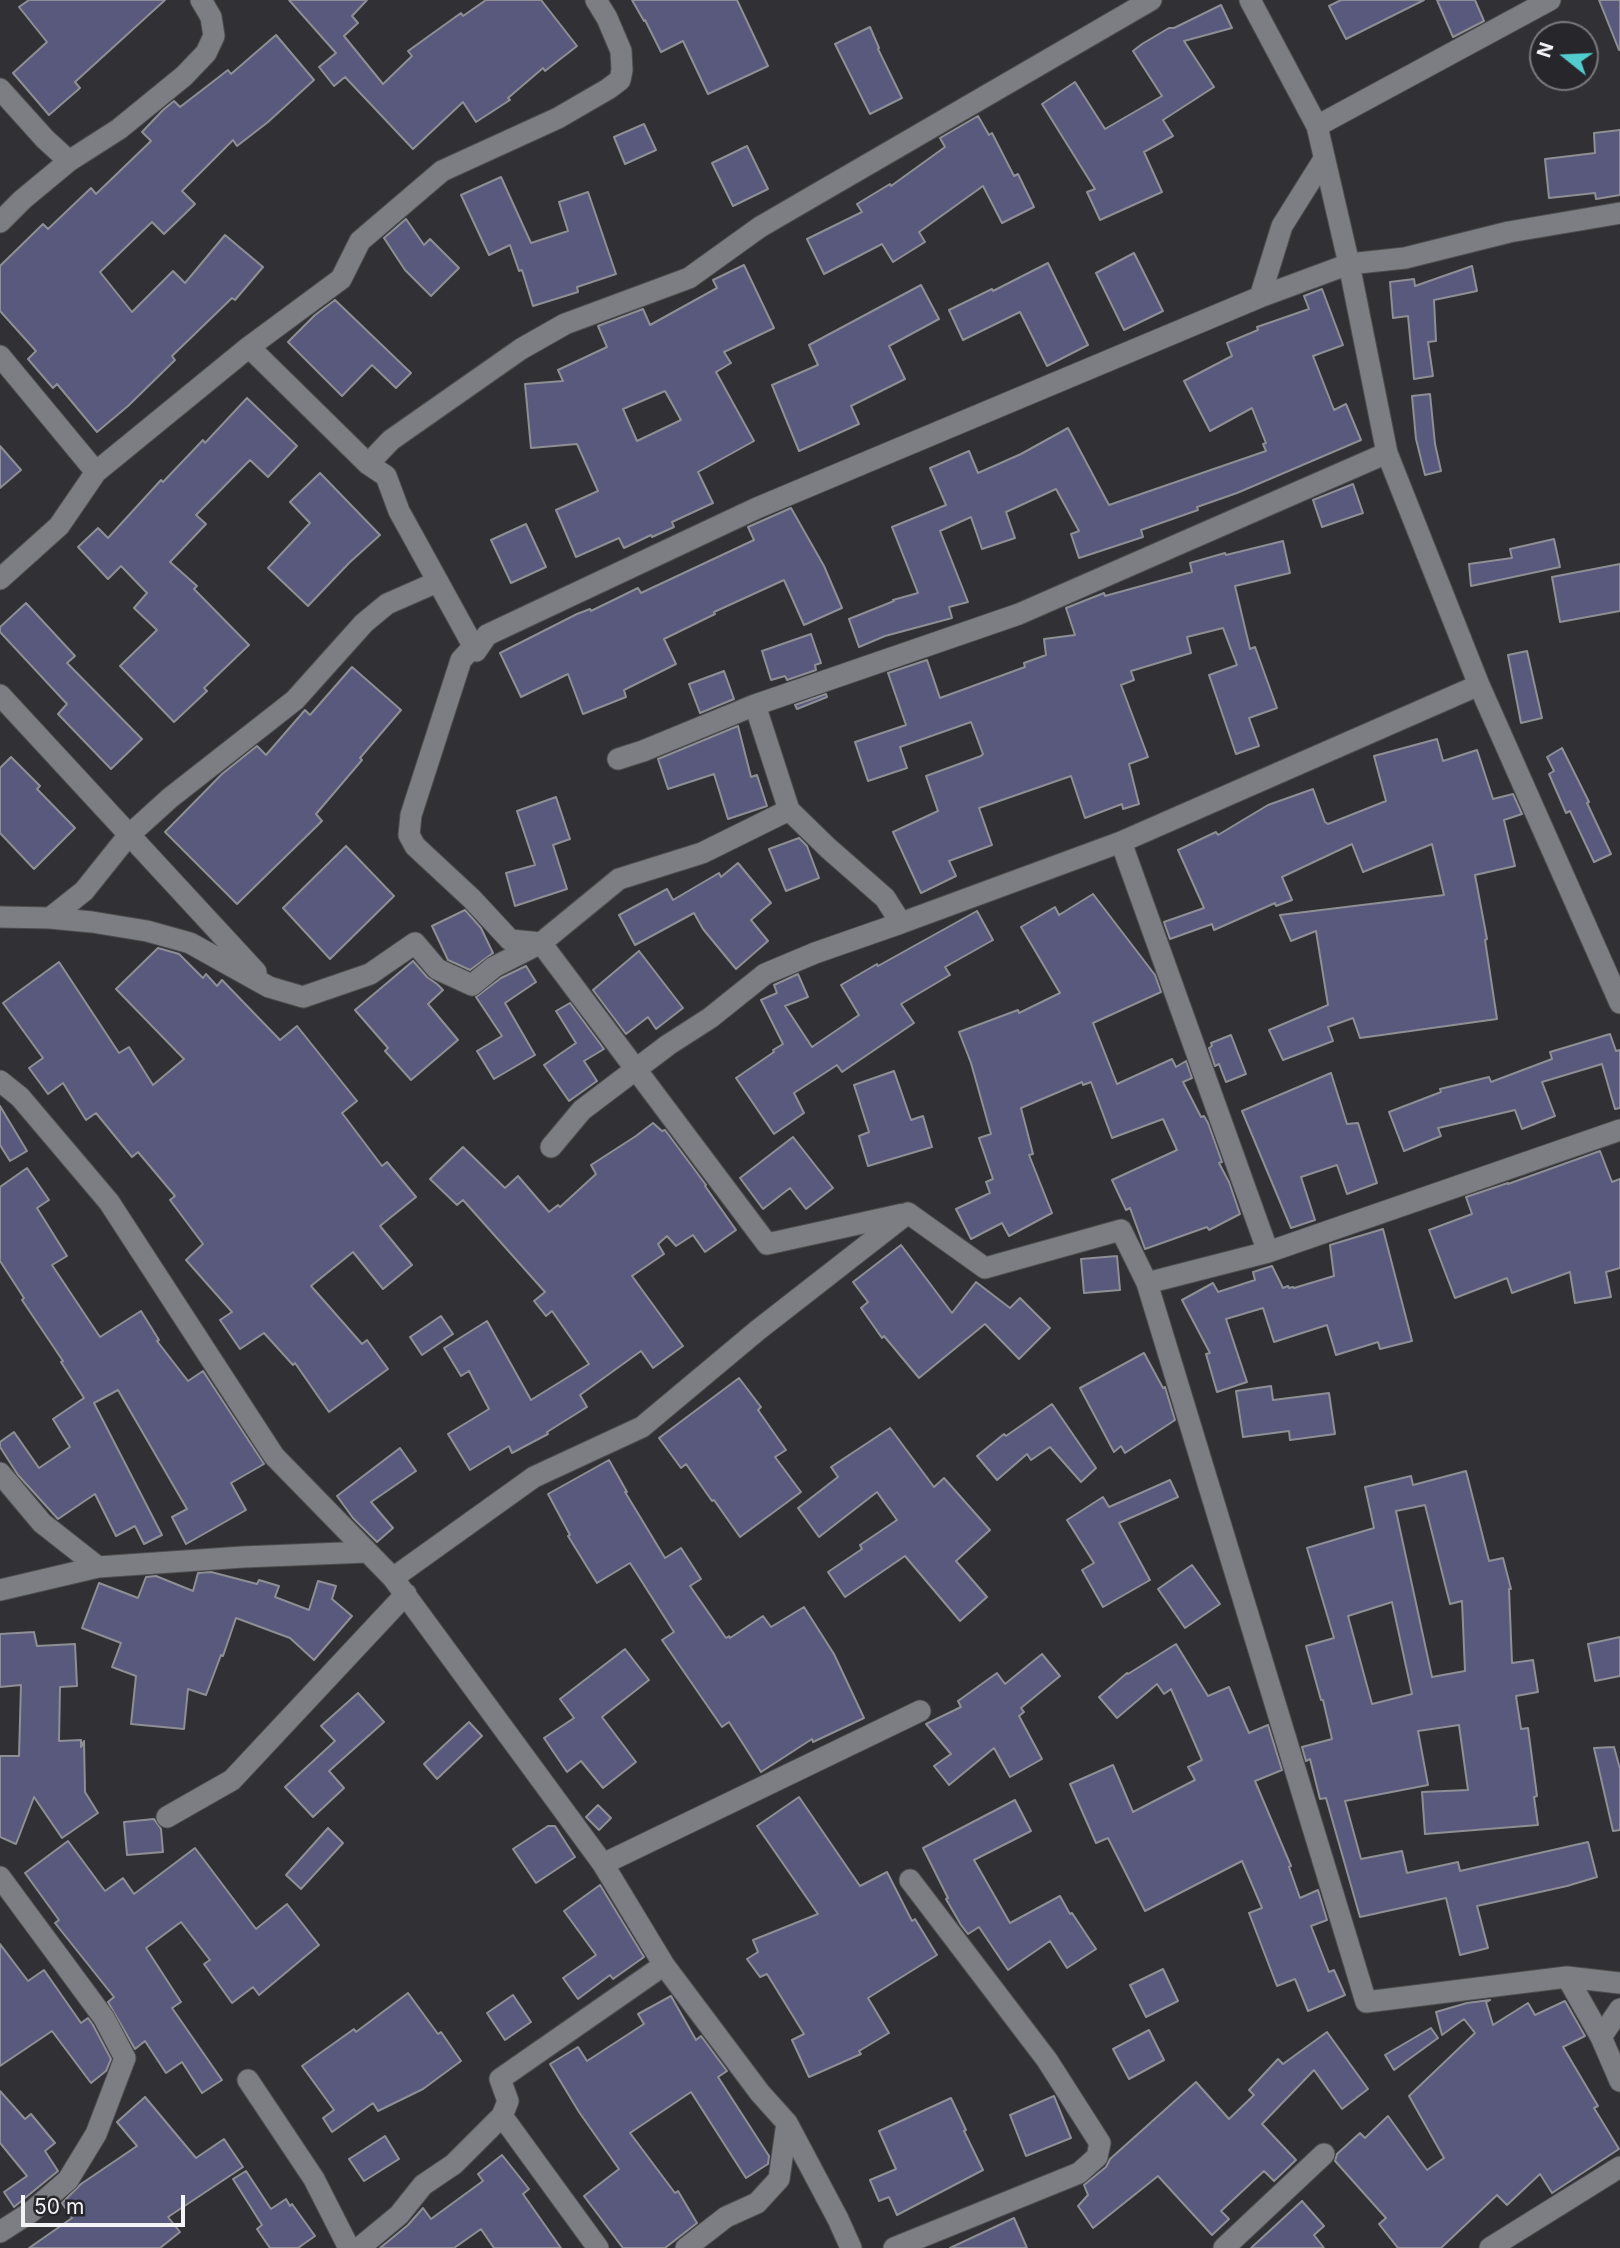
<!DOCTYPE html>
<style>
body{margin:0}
#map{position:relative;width:1620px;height:2248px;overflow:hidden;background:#313135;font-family:Inter,sans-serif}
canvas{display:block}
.north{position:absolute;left:1529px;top:21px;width:70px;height:70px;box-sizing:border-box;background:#27272b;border:2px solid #79797d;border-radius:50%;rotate:288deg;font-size:19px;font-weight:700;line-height:28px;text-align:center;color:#f4f4f7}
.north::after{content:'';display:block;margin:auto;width:24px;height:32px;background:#52cdcf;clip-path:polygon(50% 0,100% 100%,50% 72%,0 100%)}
.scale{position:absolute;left:21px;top:2195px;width:164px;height:32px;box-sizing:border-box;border:4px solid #f4f4f7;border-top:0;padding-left:9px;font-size:21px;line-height:24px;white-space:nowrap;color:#f4f4f7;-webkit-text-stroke:5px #27272b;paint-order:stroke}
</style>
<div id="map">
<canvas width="1620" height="2248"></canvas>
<div class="north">N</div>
<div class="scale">50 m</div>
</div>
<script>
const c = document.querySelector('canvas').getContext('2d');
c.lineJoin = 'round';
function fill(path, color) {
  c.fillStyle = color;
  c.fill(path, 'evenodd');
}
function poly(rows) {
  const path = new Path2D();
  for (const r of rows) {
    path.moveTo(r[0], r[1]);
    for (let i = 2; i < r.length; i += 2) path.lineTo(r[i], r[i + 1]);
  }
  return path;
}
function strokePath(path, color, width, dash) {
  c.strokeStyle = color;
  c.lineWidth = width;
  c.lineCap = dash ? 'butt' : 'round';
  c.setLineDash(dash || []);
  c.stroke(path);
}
const building = poly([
 [29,0,165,0,75,82,80,88,49,115,13,73,47,42,19,7,29,0],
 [289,0,367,0,352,16,358,23,344,36,383,84,412,56,408,51,461,13,463,16,486,0,541,0,577,46,545,71,543,68,508,98,510,100,476,122,463,102,413,149,345,77,334,86,319,67,336,53,289,0],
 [632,0,737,0,768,66,708,94,683,41,661,52,645,20,644,21,632,0],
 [1341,0,1424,0,1346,39,1329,6,1341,0],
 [1437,0,1475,0,1484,21,1453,37,1437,0],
 [1599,0,1620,0,1620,50,1619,50,1599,0],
 [1221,5,1232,28,1184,41,1214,87,1163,120,1173,136,1144,152,1162,192,1100,220,1087,192,1095,189,1042,104,1075,82,1105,129,1162,96,1133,51,1142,44,1169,28,1174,28,1221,5],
 [870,27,879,48,878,49,902,98,870,114,835,44,870,27],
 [276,35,314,80,268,122,237,146,233,140,182,191,195,204,164,234,152,222,100,272,132,312,173,271,185,283,225,235,263,267,235,300,232,298,172,356,175,360,128,406,97,432,57,384,53,388,28,359,36,351,0,311,0,266,43,224,48,229,91,188,96,194,151,141,142,132,163,110,174,101,180,107,228,70,231,74,276,35],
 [978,116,989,135,992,133,1014,176,1018,174,1034,207,1002,223,983,186,919,232,925,242,893,262,882,244,824,274,807,239,862,212,857,204,890,184,891,186,945,147,940,138,978,116],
 [644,124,656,150,625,164,614,137,644,124],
 [1620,130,1620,195,1596,199,1595,193,1549,198,1545,159,1595,153,1594,133,1620,130],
 [747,146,768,189,733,206,712,163,747,146],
 [501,177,531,243,568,231,559,202,588,192,616,274,577,287,578,292,533,306,522,270,519,271,510,245,489,255,461,195,501,177],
 [406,219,424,245,430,239,459,268,431,296,405,270,384,238,406,219],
 [1134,253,1163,311,1124,330,1096,273,1134,253],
 [1048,263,1088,345,1047,366,1020,312,963,340,949,310,992,289,993,291,1048,263],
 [744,265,774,328,724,352,731,363,716,372,754,441,698,472,713,503,672,522,674,527,652,537,651,535,624,548,619,538,576,557,556,510,598,491,577,444,531,448,525,384,563,381,558,370,607,347,598,326,643,309,650,325,717,288,713,280,744,265],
 [665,391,681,420,637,441,623,409,665,391],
 [1472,266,1477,291,1434,300,1436,341,1428,342,1433,376,1414,379,1408,316,1393,318,1390,282,1414,279,1415,286,1472,266],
 [921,285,939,319,889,346,905,379,851,406,859,424,799,451,772,385,818,365,809,345,921,285],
 [1322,289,1343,345,1313,356,1334,410,1346,404,1361,440,1237,493,1197,507,1198,510,1141,530,1143,537,1079,558,1071,534,1079,531,1056,489,1006,512,1015,538,982,549,971,517,940,531,968,602,949,607,952,618,885,636,859,647,849,619,894,601,893,600,918,593,892,527,946,505,930,468,969,451,978,473,1021,454,1068,428,1109,505,1266,451,1263,444,1266,443,1252,408,1210,431,1184,381,1232,356,1227,343,1258,330,1257,327,1309,309,1304,296,1322,289],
 [335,300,411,373,396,388,372,365,342,396,288,342,315,315,335,300],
 [1430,394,1435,444,1441,471,1425,475,1416,439,1412,396,1430,394],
 [247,398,297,446,268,477,250,460,196,515,206,524,170,562,197,586,194,589,249,645,204,688,207,691,174,722,120,666,157,630,134,608,147,593,121,566,108,579,78,547,98,528,108,538,161,480,163,482,203,440,205,443,247,398],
 [0,446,21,470,0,488,0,446],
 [320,473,380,535,349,563,308,606,268,568,310,523,290,502,320,473],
 [1353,484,1363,513,1322,527,1313,500,1353,484],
 [791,508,824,566,842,608,804,625,784,580,714,612,715,614,664,639,676,664,624,690,626,697,583,714,568,674,521,697,500,653,577,614,590,609,591,611,638,588,641,593,754,540,748,527,791,508],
 [526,524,546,567,511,583,491,540,526,524],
 [1554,539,1560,567,1471,586,1469,564,1512,558,1510,549,1554,539],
 [1283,541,1290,573,1235,586,1250,649,1255,647,1277,708,1249,718,1259,746,1236,754,1209,675,1237,665,1223,628,1187,637,1191,653,1131,671,1134,680,1121,685,1148,757,1129,764,1139,804,1123,809,1122,804,1085,818,1071,776,979,808,992,845,949,861,956,876,921,893,893,832,938,811,926,776,981,756,983,754,971,722,900,747,907,768,868,781,855,742,906,725,888,673,927,660,940,698,1025,667,1024,663,1046,655,1044,639,1075,635,1066,608,1104,593,1105,596,1192,572,1190,563,1225,553,1226,555,1283,541],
 [1620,564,1620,611,1560,622,1552,577,1620,564],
 [26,603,75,656,67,663,142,739,111,769,58,714,67,704,0,632,0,627,26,603],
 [811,634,821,663,815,665,816,670,787,680,785,676,771,680,762,651,811,634],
 [1527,651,1542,718,1521,723,1508,655,1527,651],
 [352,667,401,710,360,758,362,760,316,814,322,821,237,904,165,832,222,774,257,746,266,755,305,710,310,715,352,667],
 [724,671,734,699,700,713,689,684,724,671],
 [826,694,827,697,797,709,795,705,826,694],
 [738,726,751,777,757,775,767,806,728,819,714,774,668,789,658,759,738,726],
 [1437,739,1443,761,1477,750,1493,799,1513,794,1522,814,1504,820,1515,866,1475,875,1487,939,1485,940,1497,1019,1360,1038,1353,1018,1328,1027,1333,1041,1283,1060,1269,1030,1328,1005,1316,931,1291,941,1280,915,1444,895,1432,844,1363,872,1352,844,1282,877,1292,900,1276,906,1275,903,1214,930,1212,924,1170,939,1164,922,1204,908,1178,850,1216,832,1218,835,1268,805,1313,789,1325,822,1328,824,1386,801,1374,756,1437,739],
 [1562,748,1589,802,1587,803,1611,854,1594,862,1570,811,1566,813,1549,774,1554,771,1547,757,1562,748],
 [11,757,40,786,37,789,75,828,34,869,0,833,0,768,11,757],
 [556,797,570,839,553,845,567,889,515,906,506,873,535,865,517,811,556,797],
 [799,838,807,846,819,878,786,891,769,849,799,838],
 [346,846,394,896,330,959,283,908,346,846],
 [738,863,771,903,751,920,768,941,736,969,703,929,694,913,635,945,619,915,667,889,673,900,719,873,721,877,738,863],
 [1093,894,1155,975,1161,992,1093,1023,1117,1084,1172,1059,1176,1067,1186,1061,1192,1078,1183,1082,1201,1117,1204,1116,1208,1123,1222,1162,1219,1163,1229,1182,1240,1214,1209,1230,1207,1227,1145,1249,1130,1208,1126,1210,1112,1180,1177,1150,1163,1119,1112,1138,1091,1082,1083,1085,1082,1082,1021,1108,1033,1154,1029,1155,1052,1213,1009,1236,1002,1223,971,1239,956,1209,990,1193,986,1182,993,1179,979,1138,991,1134,971,1063,959,1032,1018,1010,1019,1013,1060,993,1021,927,1055,907,1059,915,1093,894],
 [465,910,481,928,493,953,470,970,448,960,432,926,465,910],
 [977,911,993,940,945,967,950,975,901,1004,914,1023,842,1072,837,1065,794,1093,804,1113,774,1134,736,1078,774,1052,773,1050,783,1044,761,1000,777,993,774,985,798,974,808,997,785,1006,812,1047,859,1015,841,985,877,964,878,966,977,911],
 [158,948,179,954,203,978,206,974,217,986,222,980,280,1040,297,1026,357,1101,342,1113,382,1166,387,1162,416,1197,380,1226,412,1265,383,1289,353,1252,311,1286,362,1344,367,1340,388,1369,329,1412,295,1363,293,1365,264,1333,240,1349,220,1320,232,1312,186,1260,203,1244,170,1200,175,1196,138,1152,132,1157,96,1113,86,1120,63,1083,48,1094,29,1068,43,1058,3,1003,59,962,119,1053,129,1047,153,1085,184,1059,116,989,158,948],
 [639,951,683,1008,656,1029,648,1017,626,1034,593,990,639,951],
 [413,961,427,977,437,984,443,990,428,1004,458,1040,411,1080,385,1051,388,1048,355,1010,413,961],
 [526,966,536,982,505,1003,535,1055,494,1079,477,1051,502,1036,476,997,501,978,526,966],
 [570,1003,604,1049,584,1061,597,1081,569,1101,544,1065,576,1043,556,1011,570,1003],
 [1610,1034,1616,1051,1620,1050,1620,1108,1615,1109,1602,1064,1542,1082,1555,1116,1522,1129,1515,1110,1438,1128,1441,1136,1404,1151,1389,1112,1441,1092,1440,1089,1489,1077,1491,1082,1552,1059,1550,1052,1610,1034],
 [1231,1035,1246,1074,1226,1082,1219,1064,1215,1066,1209,1048,1212,1046,1211,1043,1231,1035],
 [894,1071,911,1120,923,1116,932,1147,868,1166,859,1136,869,1132,854,1085,894,1071],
 [1331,1073,1347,1124,1358,1123,1377,1183,1347,1194,1337,1165,1301,1177,1315,1220,1291,1228,1242,1111,1331,1073],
 [0,1106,27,1151,10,1161,0,1145,0,1106],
 [653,1123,662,1131,665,1130,706,1185,705,1186,736,1230,705,1252,693,1235,676,1246,667,1236,658,1244,664,1254,632,1276,683,1346,653,1368,641,1351,580,1395,587,1407,547,1432,548,1434,512,1453,509,1446,470,1470,448,1434,489,1409,469,1371,461,1376,444,1348,487,1321,531,1400,589,1364,552,1311,546,1316,534,1301,545,1292,463,1200,457,1205,430,1179,463,1147,505,1188,518,1176,549,1212,558,1205,560,1207,596,1174,591,1165,636,1136,653,1123],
 [793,1137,833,1188,806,1209,790,1188,763,1209,740,1178,793,1137],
 [1600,1151,1612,1182,1620,1179,1620,1268,1606,1272,1611,1297,1575,1303,1570,1272,1512,1293,1507,1278,1455,1298,1429,1230,1472,1214,1466,1197,1508,1183,1508,1184,1600,1151],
 [27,1168,49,1200,37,1208,67,1256,52,1265,100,1337,141,1311,159,1340,157,1341,188,1381,203,1371,264,1464,231,1483,246,1510,186,1544,172,1517,187,1509,118,1390,94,1403,162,1535,144,1544,135,1526,116,1536,95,1494,58,1519,18,1475,0,1447,0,1442,14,1432,39,1468,70,1447,53,1419,84,1398,61,1362,63,1361,22,1300,24,1298,0,1261,0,1187,27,1168],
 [1383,1229,1412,1341,1380,1349,1378,1342,1336,1355,1327,1325,1274,1342,1263,1308,1226,1319,1247,1382,1217,1392,1206,1354,1210,1353,1182,1300,1213,1283,1218,1292,1255,1280,1253,1272,1272,1266,1283,1288,1288,1286,1289,1288,1293,1287,1294,1288,1334,1276,1330,1245,1383,1229],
 [901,1245,952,1313,976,1282,1010,1308,1020,1298,1050,1328,1019,1359,985,1324,919,1378,884,1336,882,1338,861,1308,868,1302,853,1282,901,1245],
 [1117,1256,1120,1290,1084,1293,1081,1259,1117,1256],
 [441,1316,453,1334,422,1355,410,1337,441,1316],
 [1144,1353,1163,1388,1165,1387,1175,1420,1125,1453,1121,1446,1114,1452,1080,1388,1144,1353],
 [739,1378,761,1407,758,1410,786,1450,775,1457,801,1492,740,1537,714,1500,712,1501,686,1464,681,1468,659,1438,739,1378],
 [1271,1386,1273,1400,1329,1393,1335,1434,1290,1440,1289,1431,1243,1437,1236,1391,1271,1386],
 [1052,1404,1096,1468,1081,1482,1050,1447,1031,1460,1027,1454,997,1480,977,1456,1004,1434,1006,1436,1052,1404],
 [890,1428,934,1487,944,1478,990,1530,956,1561,987,1597,960,1621,905,1556,845,1597,828,1572,862,1549,860,1545,897,1520,877,1492,819,1537,798,1508,838,1477,831,1467,890,1428],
 [400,1448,416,1471,371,1502,393,1528,377,1542,353,1518,337,1496,400,1448],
 [609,1460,627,1492,625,1492,665,1558,681,1548,701,1579,690,1586,726,1638,729,1636,730,1638,763,1616,771,1627,804,1607,834,1654,864,1718,813,1742,812,1739,761,1772,729,1722,722,1727,662,1640,674,1632,630,1563,597,1583,568,1536,570,1535,548,1494,609,1460],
 [1466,1471,1489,1561,1503,1558,1511,1589,1509,1589,1512,1663,1533,1660,1538,1692,1516,1696,1521,1729,1528,1728,1537,1796,1534,1797,1538,1825,1425,1834,1422,1792,1468,1790,1459,1725,1418,1731,1428,1785,1345,1801,1361,1859,1402,1851,1407,1873,1458,1862,1460,1871,1588,1842,1597,1877,1567,1886,1477,1906,1488,1948,1460,1955,1446,1898,1360,1917,1326,1798,1320,1799,1310,1759,1306,1761,1302,1747,1332,1739,1323,1700,1321,1700,1306,1646,1334,1638,1307,1548,1374,1528,1365,1487,1411,1476,1413,1485,1466,1471],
 [1425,1505,1450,1604,1462,1601,1465,1671,1432,1677,1396,1511,1425,1505],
 [1392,1602,1412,1694,1372,1704,1348,1616,1392,1602],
 [1170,1480,1178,1497,1119,1523,1150,1580,1103,1607,1082,1570,1094,1563,1067,1520,1103,1497,1109,1507,1170,1480],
 [1192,1565,1220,1604,1185,1628,1158,1589,1192,1565],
 [211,1572,257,1584,259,1580,279,1586,275,1597,309,1610,318,1581,336,1586,332,1599,352,1616,314,1660,290,1638,236,1618,223,1656,221,1655,206,1695,188,1689,184,1729,131,1724,136,1676,112,1667,121,1643,82,1628,99,1583,138,1598,146,1577,156,1576,193,1591,198,1573,211,1572],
 [34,1632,37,1646,75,1644,77,1686,60,1687,59,1741,81,1740,81,1747,84,1741,85,1792,98,1813,62,1838,34,1797,16,1844,0,1837,0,1756,19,1756,21,1685,0,1687,0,1634,34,1632],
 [1620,1637,1620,1676,1595,1681,1588,1644,1620,1637],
 [1176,1644,1208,1696,1229,1687,1249,1733,1268,1725,1282,1770,1255,1781,1291,1866,1289,1867,1300,1898,1318,1890,1327,1920,1311,1926,1329,1972,1334,1970,1345,1995,1308,2011,1295,1979,1277,1986,1249,1913,1262,1908,1242,1861,1145,1911,1108,1838,1096,1843,1070,1784,1113,1765,1133,1812,1195,1780,1188,1767,1202,1760,1171,1689,1164,1694,1157,1684,1117,1718,1099,1697,1127,1673,1128,1674,1176,1644],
 [625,1649,649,1680,602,1717,636,1762,603,1788,581,1761,567,1772,544,1738,574,1718,560,1699,625,1649],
 [1042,1654,1060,1676,1021,1708,1024,1712,1019,1716,1042,1759,1010,1777,994,1748,949,1785,934,1766,951,1754,926,1724,961,1707,958,1701,997,1673,1005,1684,1042,1654],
 [358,1693,384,1722,329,1771,344,1788,313,1817,285,1787,335,1741,321,1726,358,1693],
 [469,1722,482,1736,437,1779,424,1764,469,1722],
 [1614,1747,1620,1769,1620,1830,1613,1831,1594,1748,1614,1747],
 [799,1797,860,1886,887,1872,912,1921,915,1919,937,1955,868,1998,889,2033,859,2051,861,2054,809,2077,792,2040,804,2034,767,1974,760,1977,747,1959,758,1952,753,1940,818,1914,757,1826,799,1797],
 [1015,1800,1031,1831,974,1860,1010,1923,1060,1896,1070,1914,1072,1913,1096,1949,1067,1968,1050,1941,1008,1970,979,1927,968,1934,961,1925,946,1899,948,1898,923,1848,1015,1800],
 [598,1805,611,1818,599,1830,586,1817,598,1805],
 [154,1819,161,1829,163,1852,127,1855,124,1822,154,1819],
 [548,1826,555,1826,575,1857,536,1883,513,1849,548,1826],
 [328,1828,343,1843,301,1889,286,1875,328,1828],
 [68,1841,105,1891,123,1878,134,1894,195,1848,256,1929,287,1904,319,1945,259,1995,253,1987,232,2003,204,1964,210,1960,181,1922,146,1948,181,2002,172,2008,222,2080,202,2093,182,2062,166,2073,145,2041,135,2049,108,2002,114,1997,55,1923,59,1920,25,1873,68,1841],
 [600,1885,644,1957,613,1979,610,1975,578,1999,563,1978,596,1955,564,1911,600,1885],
 [0,1944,28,1981,44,1970,81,2023,88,2018,93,2025,111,2059,106,2071,91,2083,52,2031,0,2066,0,1944],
 [1163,1969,1178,2001,1146,2017,1130,1985,1163,1969],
 [408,1993,438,2034,441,2032,461,2061,423,2089,378,2111,373,2103,332,2132,323,2118,334,2110,302,2066,354,2029,356,2032,408,1993],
 [513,1995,531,2022,505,2040,487,2013,513,1995],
 [671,1996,696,2040,701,2036,727,2071,718,2077,769,2156,768,2164,746,2178,691,2092,630,2133,675,2193,678,2191,697,2223,665,2248,623,2248,584,2196,619,2169,579,2112,550,2064,578,2047,587,2061,644,2024,638,2014,671,1996],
 [1490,2000,1486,2002,1493,2025,1528,2003,1535,2015,1565,2001,1585,2036,1563,2047,1598,2106,1594,2108,1619,2149,1552,2193,1540,2174,1507,2205,1497,2195,1441,2248,1398,2248,1379,2224,1386,2218,1335,2161,1337,2154,1360,2133,1365,2138,1388,2116,1427,2170,1444,2158,1409,2096,1475,2033,1464,2019,1442,2035,1436,2012,1467,2003,1490,2000],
 [1431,2028,1438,2038,1394,2070,1385,2055,1431,2028],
 [1149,2030,1164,2060,1129,2079,1113,2049,1149,2030],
 [1327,2032,1368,2089,1342,2109,1314,2070,1262,2124,1296,2160,1274,2181,1264,2171,1221,2211,1229,2219,1212,2235,1158,2176,1093,2228,1078,2206,1088,2195,1084,2185,1106,2167,1110,2159,1196,2082,1229,2119,1254,2095,1249,2090,1278,2059,1283,2064,1327,2032],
 [0,2091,25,2119,31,2114,55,2143,45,2151,58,2171,14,2207,4,2192,27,2176,0,2143,0,2091],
 [1054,2096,1071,2138,1026,2156,1010,2115,1054,2096],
 [145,2097,196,2158,224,2139,243,2167,168,2217,180,2232,160,2248,29,2248,72,2218,62,2203,81,2184,137,2146,117,2122,145,2097],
 [951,2098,966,2130,964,2131,983,2170,897,2215,889,2197,879,2201,870,2180,896,2169,879,2131,951,2098],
 [385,2136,399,2159,364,2181,349,2159,385,2136],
 [502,2155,529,2189,523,2194,561,2248,494,2248,481,2229,454,2248,380,2248,408,2225,423,2208,431,2219,483,2181,478,2174,502,2155],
 [246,2171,271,2209,286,2199,290,2206,292,2204,315,2236,298,2248,270,2248,257,2229,262,2225,233,2179,246,2171],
 [1302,2201,1324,2226,1314,2235,1324,2248,1251,2248,1302,2201],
 [1014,2218,1027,2248,950,2248,1014,2218]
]);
fill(building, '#58597c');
strokePath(building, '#8e8f94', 2);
const minor = poly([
 [1250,0,1317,126,1349,264,1387,453,1479,685,1620,1003],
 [0,89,45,139,69,161],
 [1317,126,1550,0],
 [0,222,22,200,69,161,119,129,184,76,206,53,214,36,211,17,201,0],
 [1260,297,1282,226,1324,159],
 [249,347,368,464,386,476,399,511,476,651],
 [0,356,96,472],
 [1387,453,1019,614,755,705,789,810,828,848,885,898,901,923,1121,842,1479,685],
 [368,464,391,440,521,349,565,324,689,278,760,227,1151,0],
 [0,579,59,526,96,472,249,347,341,279,360,241,442,171,558,118,608,89,620,80,622,70,621,51,607,18,596,0],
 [0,695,256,972],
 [618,759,643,751,755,705],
 [1121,842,1268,1252],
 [0,917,50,918,92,922,147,931,190,943,269,987,303,997,370,974,415,943,437,969,472,985,494,967,541,943,619,879,702,853,789,810],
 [50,918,84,891,128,836,170,798,295,700,364,623,387,604,437,582],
 [0,1081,20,1097,109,1202,274,1456,393,1578,603,1864,664,1965,760,2093,787,2123,838,2219,851,2248],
 [551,1147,582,1110,668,1045,710,1018,765,974,815,953,901,923],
 [908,1213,767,1244,541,943,510,940,472,899,415,846,409,835,411,815,461,660,472,648,476,651,487,635,757,508,1260,297,1349,264,1405,258,1509,232,1620,213],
 [1147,1283,1268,1252,1620,1130],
 [0,1473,42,1523,98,1567],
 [393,1578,534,1477,642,1427,758,1330,908,1213,985,1268,1121,1230,1147,1283,1366,2002,1567,1977,1620,1983],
 [0,1590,98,1567,243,1557,367,1552],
 [167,1817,232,1780,406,1594],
 [603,1864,920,1711],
 [0,1877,104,2018,125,2058,96,2134,68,2180,31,2212,0,2232],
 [1567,1977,1601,2037],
 [1620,2009,1601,2037,1620,2081],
 [248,2080,314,2179,349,2248],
 [502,2116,598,2248],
 [359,2248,399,2215,423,2185,454,2164,502,2116,508,2101,500,2079,664,1965],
 [686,2248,726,2217,757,2203,779,2179,787,2123],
 [894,2248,1079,2173,1097,2157,1100,2143,1047,2060,910,1880],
 [1224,2248,1324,2154],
 [1490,2248,1620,2167]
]);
strokePath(minor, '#4e4e51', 23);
strokePath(minor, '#7d7e83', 21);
</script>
